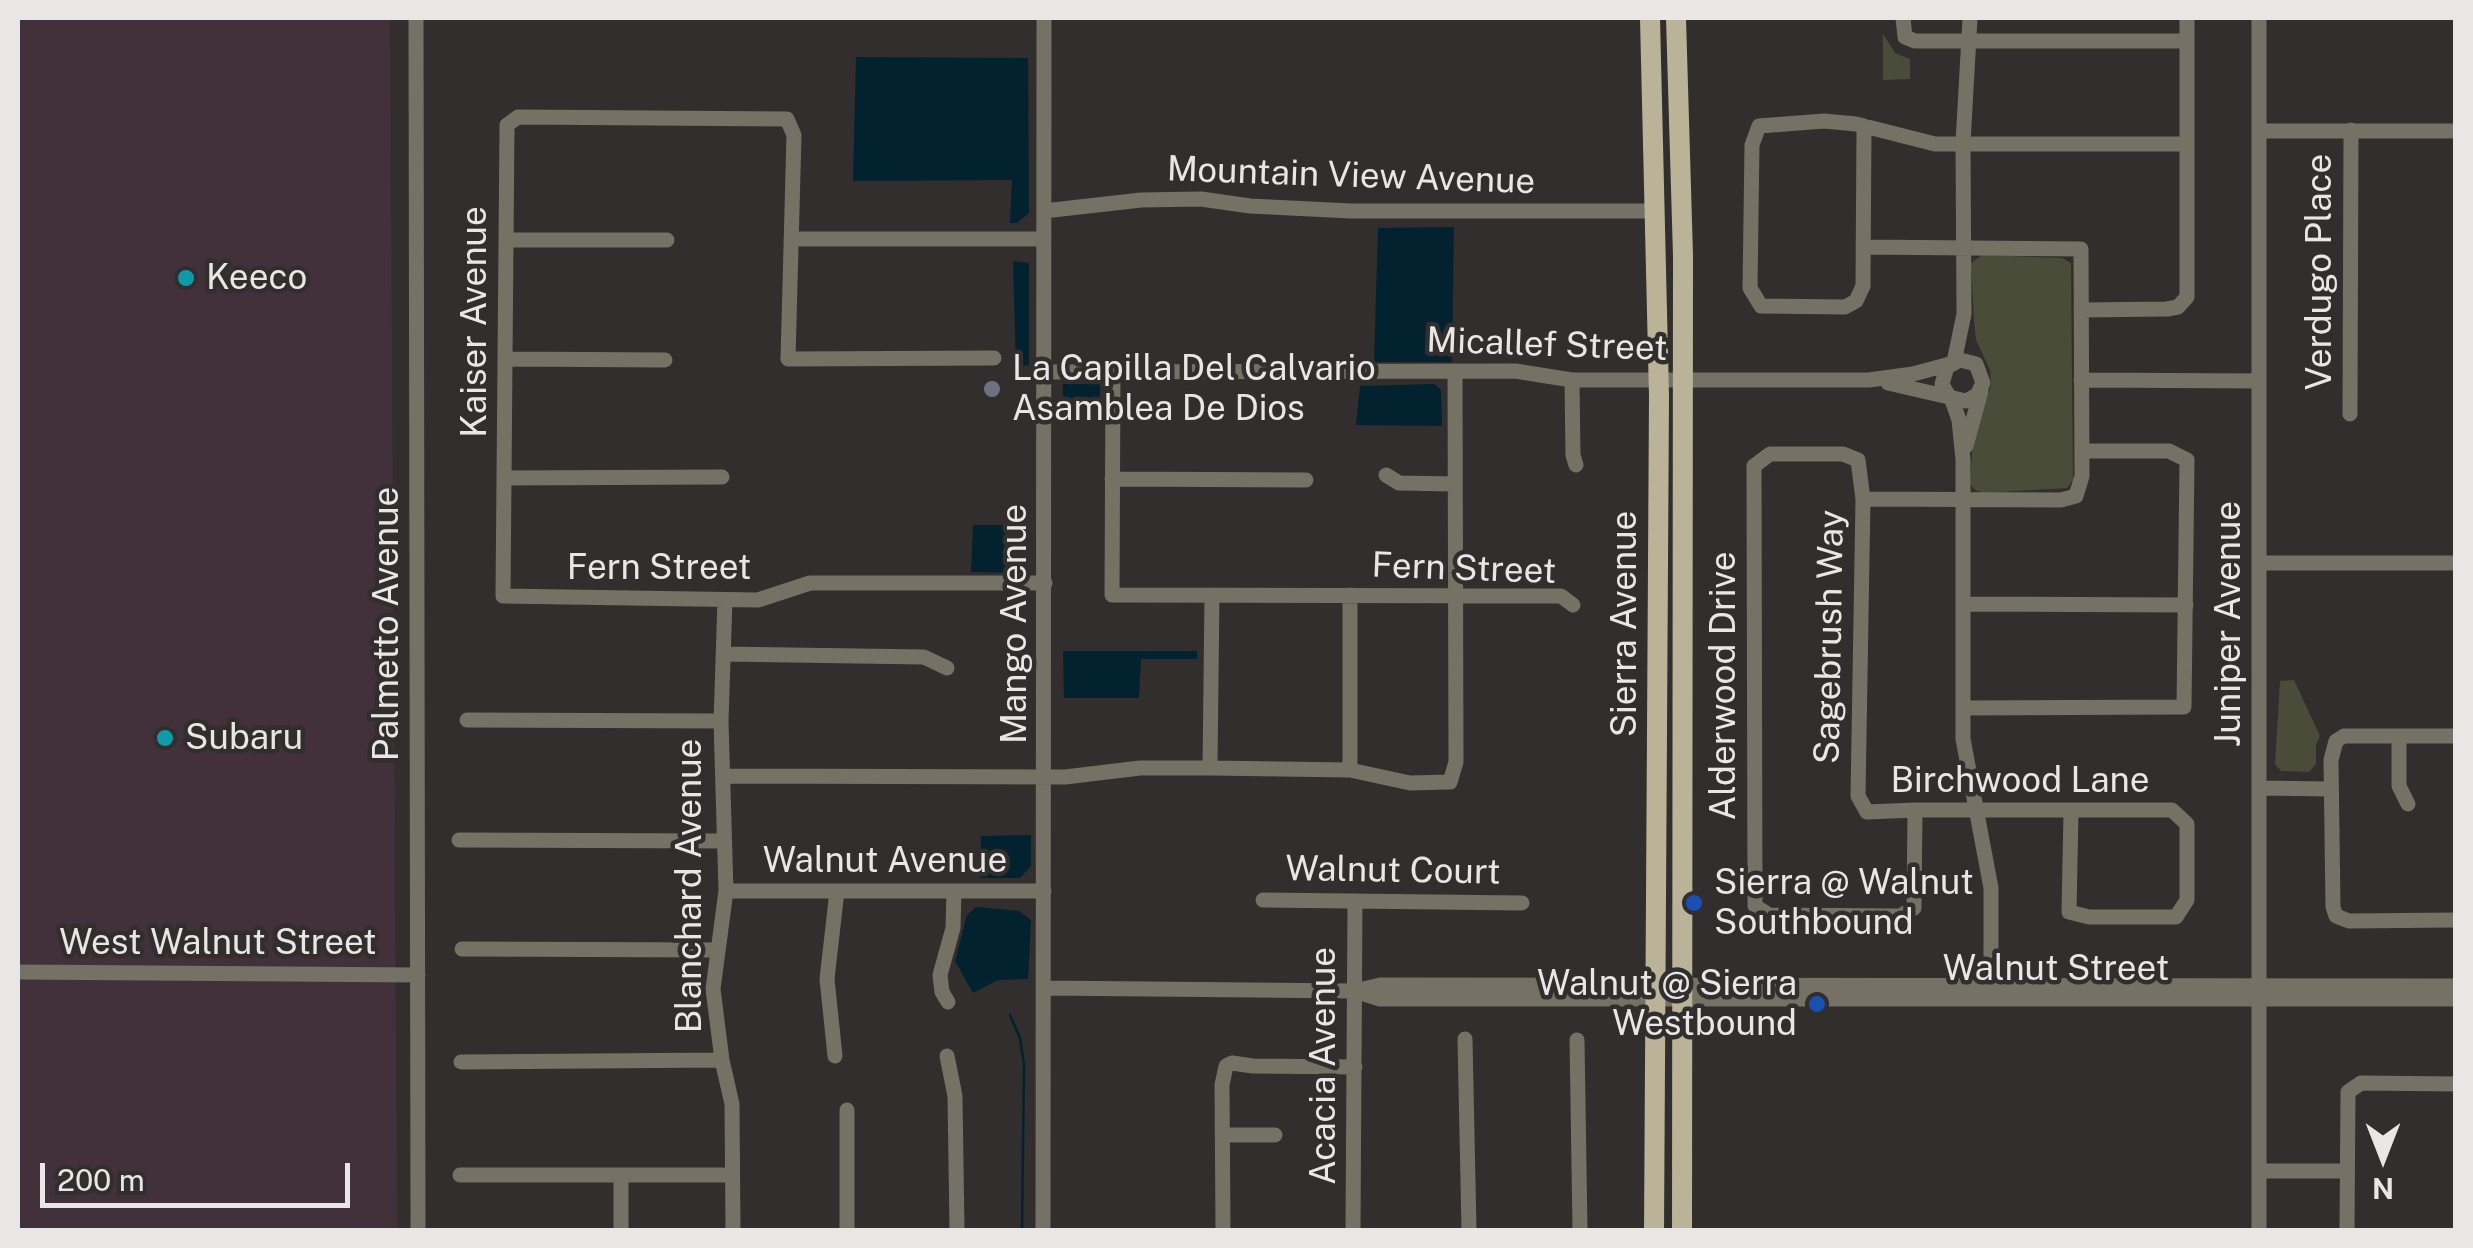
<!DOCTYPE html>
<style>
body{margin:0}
#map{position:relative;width:2473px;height:1248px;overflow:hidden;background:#312e2d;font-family:"Public Sans",sans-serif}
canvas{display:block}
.frame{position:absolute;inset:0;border:20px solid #e8e7e6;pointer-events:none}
.north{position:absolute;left:2333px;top:1108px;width:100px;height:100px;-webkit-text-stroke:8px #312e2d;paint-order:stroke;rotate:180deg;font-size:28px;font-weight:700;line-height:40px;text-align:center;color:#e8e7e6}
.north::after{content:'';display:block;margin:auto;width:35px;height:45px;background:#e8e7e6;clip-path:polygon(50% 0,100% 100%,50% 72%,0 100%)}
.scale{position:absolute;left:40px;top:1163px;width:310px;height:45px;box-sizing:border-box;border:5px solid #e8e7e6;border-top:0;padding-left:12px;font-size:30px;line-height:35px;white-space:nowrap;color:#e8e7e6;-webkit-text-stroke:8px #312e2d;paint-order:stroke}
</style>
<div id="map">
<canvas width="2473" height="1248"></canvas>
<div class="frame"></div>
<div class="north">N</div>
<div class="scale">200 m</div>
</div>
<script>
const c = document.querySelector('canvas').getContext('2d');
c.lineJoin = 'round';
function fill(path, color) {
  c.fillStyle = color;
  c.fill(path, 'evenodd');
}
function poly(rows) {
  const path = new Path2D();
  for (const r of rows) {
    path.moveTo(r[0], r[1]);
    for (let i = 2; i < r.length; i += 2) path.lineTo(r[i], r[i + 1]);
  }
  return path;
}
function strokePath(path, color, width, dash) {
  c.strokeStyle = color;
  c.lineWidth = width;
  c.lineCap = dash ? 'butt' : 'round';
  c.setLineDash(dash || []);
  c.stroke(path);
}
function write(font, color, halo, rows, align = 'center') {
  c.font = font + ' "Public Sans",sans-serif';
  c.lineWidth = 9;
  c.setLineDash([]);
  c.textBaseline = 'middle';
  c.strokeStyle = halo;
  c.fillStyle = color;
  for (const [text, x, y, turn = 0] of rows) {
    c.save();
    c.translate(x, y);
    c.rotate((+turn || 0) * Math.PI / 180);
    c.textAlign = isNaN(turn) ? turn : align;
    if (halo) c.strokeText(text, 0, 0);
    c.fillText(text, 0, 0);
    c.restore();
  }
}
fill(poly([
 [18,18,390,18,397,1230,18,1230]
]), '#42313b');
fill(poly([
 [1883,34,1895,53,1910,59,1910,79,1883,80],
 [1982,255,2062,258,2071,263,2073,480,2067,488,1983,493,1975,490,1970,484,1973,438,1991,385,1990,370,1976,340,1974,322,1971,263],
 [2294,680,2320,736,2316,745,2316,764,2309,772,2281,771,2275,764,2280,681]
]), '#494c39');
fill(poly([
 [856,57,1028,58,1029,213,1017,223,1010,223,1012,180,853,181],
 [1454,227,1452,362,1374,362,1378,228],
 [1013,261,1029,263,1029,365,1016,367],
 [1063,384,1100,384,1100,418,1062,418],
 [1434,384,1441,390,1442,426,1356,425,1360,386],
 [973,525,1028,525,1028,567,1018,573,971,572],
 [1063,651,1197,651,1197,659,1141,659,1139,698,1064,698],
 [1031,835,1031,866,1020,878,980,878,981,836],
 [976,907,1019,911,1031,920,1028,979,998,980,973,993,955,961,967,915]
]), '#032230');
strokePath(poly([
 [1010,1015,1020,1038,1024,1065,1022,1230]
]), '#032230', 2.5);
strokePath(poly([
 [416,18,418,1230],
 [1903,18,1905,37,1915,41,2187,41],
 [2259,18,2259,1230],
 [1864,126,1863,286,1856,301,1845,307,1761,306,1750,288,1752,145,1759,126,1824,121,1856,124,1935,144,2187,144],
 [2259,131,2456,131],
 [1044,211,1141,200,1201,199,1250,206,1351,211,1656,211],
 [791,239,1044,239],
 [506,240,667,240],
 [2081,310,2167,309,2178,307,2187,297,2187,18],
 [994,358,788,359,794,135,787,119,518,117,507,125,503,596,758,600,810,583,1045,583],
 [506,359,665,360],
 [1954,362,1964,314,1963,143,1970,18],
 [1113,371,1112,595,1561,596,1573,605],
 [1044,372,1515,371,1572,380,1869,380,1913,374,1950,364],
 [1572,380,1573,455,1576,465],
 [2081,380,2259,381],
 [1888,383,1966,401,1977,395,1983,383,1976,364,1960,360,1947,367,1942,384,1948,395],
 [1951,397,1959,420,1963,460,1963,739,1991,888,1991,985],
 [2350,414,2351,130],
 [1966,446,1981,391],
 [1386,475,1399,483,1454,484],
 [505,478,722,477],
 [1112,479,1306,480],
 [1863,499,2061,500,2076,496,2082,476,2081,249,1863,247],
 [2260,563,2456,563],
 [725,600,721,721,726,891,713,989,722,1060,732,1104,733,1230],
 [1963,604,2186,605],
 [724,654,924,657,947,668],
 [1963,708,2184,707,2187,460,2169,451,2082,451],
 [467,720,721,721],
 [2399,736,2399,786,2408,804],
 [2456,736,2344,736,2336,741,2331,760,2333,907,2336,916,2349,921,2456,920],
 [1210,768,1212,595],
 [1350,770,1350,595],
 [725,776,1065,777,1140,768,1210,768,1350,770,1410,783,1450,782,1456,762,1455,371],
 [2259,788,2331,789],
 [1915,810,1914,908,1900,916,1769,915,1755,906,1754,466,1770,454,1843,454,1858,460,1863,499,1858,796,1867,812,1915,810,2172,810,2187,824,2187,900,2176,917,2089,917,2069,912,2071,812],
 [459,840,724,841],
 [726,891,1044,891],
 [1263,900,1522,903],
 [462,949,716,950],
 [18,972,418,975],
 [1045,988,1355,991,1380,985,2456,986],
 [1355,991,1380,999,2456,999],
 [948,1002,942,992,940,975,953,928,954,891],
 [1465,1039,1469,1230],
 [1577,1040,1580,1230],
 [835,1056,827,979,837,891],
 [947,1056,955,1096,957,1230],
 [461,1062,722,1060],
 [847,1110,847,1230],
 [1223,1135,1275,1135],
 [2259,1171,2347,1171],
 [460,1175,732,1175],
 [621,1230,621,1175],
 [1043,1230,1044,18],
 [1223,1230,1222,1085,1226,1066,1232,1063,1253,1066,1355,1067],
 [1353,1230,1355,901],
 [2347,1230,2348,1092,2361,1083,2456,1084]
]), '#757164', 15);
strokePath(poly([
 [1650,18,1659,396,1654,1230],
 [1676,18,1683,256,1682,1230]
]), '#bbb398', 20);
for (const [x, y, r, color] of [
 [186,278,10,"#0f9aa8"],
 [992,389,10,"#6b7280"],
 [165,738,10,"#0f9aa8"],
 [1694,903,10,"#1a4fb4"],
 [1817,1004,10,"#1a4fb4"]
]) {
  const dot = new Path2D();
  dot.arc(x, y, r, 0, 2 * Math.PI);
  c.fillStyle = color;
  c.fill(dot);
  strokePath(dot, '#312e2d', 4);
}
write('35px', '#e8e7e6', '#312e2d', [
 ["Mountain View Avenue",1351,176,2],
 ["Verdugo Place",2320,272,-90],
 ["Kaiser Avenue",475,322,-90],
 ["Micallef Street",1547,345,2],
 ["Fern Street",659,568],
 ["Fern Street",1464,569,2],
 ["Palmetto Avenue",387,624,-90],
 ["Mango Avenue",1015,624,-90],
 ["Sierra Avenue",1625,624,-90],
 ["Juniper Avenue",2229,624,-90],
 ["Sagebrush Way",1830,637,-89],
 ["Alderwood Drive",1724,686,-90],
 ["Birchwood Lane",2020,781],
 ["Walnut Avenue",885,861],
 ["Walnut Court",1393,871,1],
 ["Blanchard Avenue",690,886,-90],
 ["West Walnut Street",218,943],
 ["Walnut Street",2056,969],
 ["Acacia Avenue",1324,1066,-90]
]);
write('35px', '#e8e7e6', '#312e2d', [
 ["Keeco",206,278],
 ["La Capilla Del Calvario",1012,369],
 ["Asamblea De Dios",1012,409],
 ["Subaru",185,738],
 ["Sierra @ Walnut",1714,883],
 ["Southbound",1714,923],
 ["Walnut @ Sierra",1797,984,"right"],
 ["Westbound",1797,1024,"right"]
], 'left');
</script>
